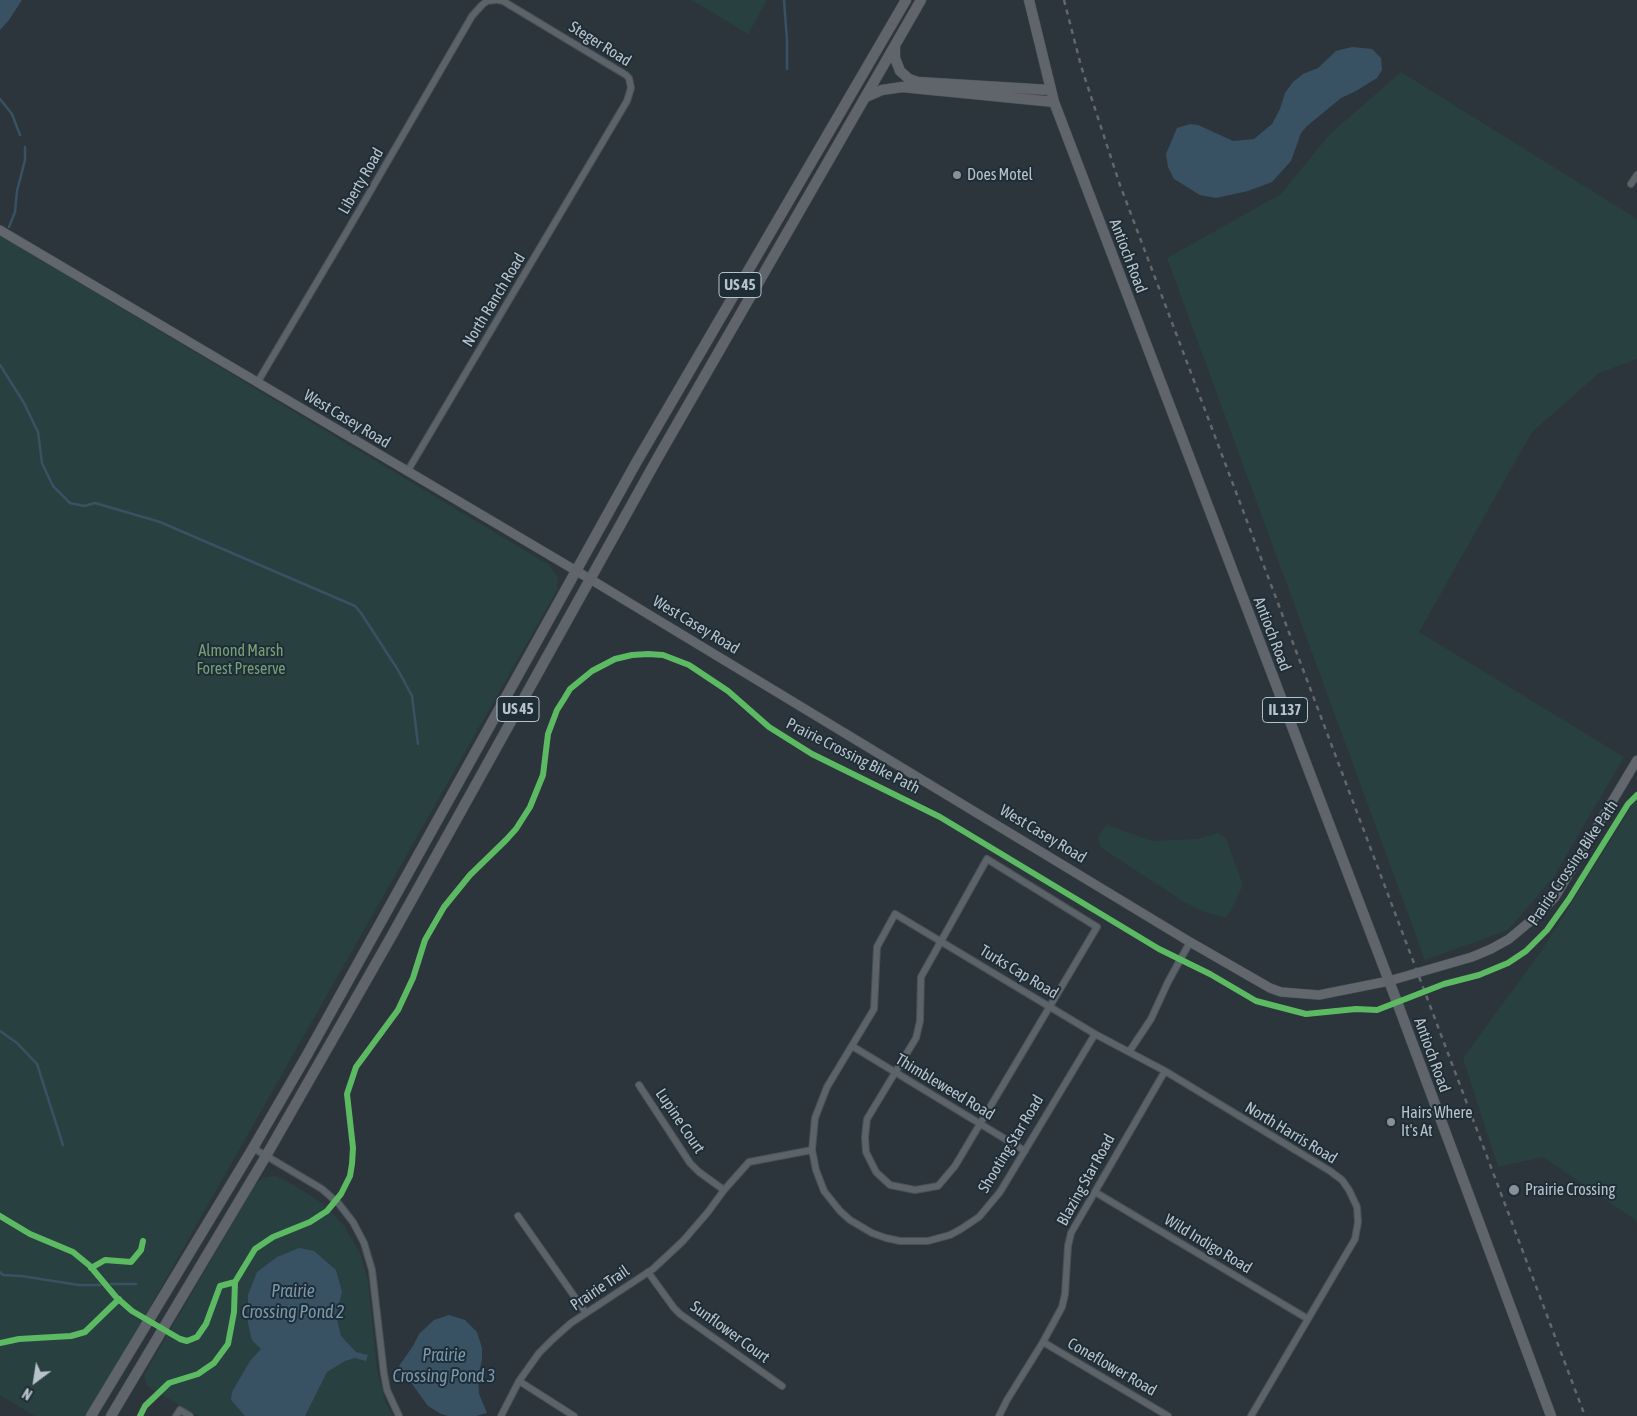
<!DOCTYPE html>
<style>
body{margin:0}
#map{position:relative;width:1637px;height:1416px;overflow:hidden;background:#2c353b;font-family:"Asap Condensed",sans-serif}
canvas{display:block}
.north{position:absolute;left:10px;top:1356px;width:50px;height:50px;-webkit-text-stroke:4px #1f2d36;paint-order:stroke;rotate:211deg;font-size:14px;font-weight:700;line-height:20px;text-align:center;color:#b7c2cb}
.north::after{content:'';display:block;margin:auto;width:18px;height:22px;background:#b7c2cb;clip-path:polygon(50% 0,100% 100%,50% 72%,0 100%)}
</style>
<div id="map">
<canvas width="1637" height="1416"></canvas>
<div class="north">N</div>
</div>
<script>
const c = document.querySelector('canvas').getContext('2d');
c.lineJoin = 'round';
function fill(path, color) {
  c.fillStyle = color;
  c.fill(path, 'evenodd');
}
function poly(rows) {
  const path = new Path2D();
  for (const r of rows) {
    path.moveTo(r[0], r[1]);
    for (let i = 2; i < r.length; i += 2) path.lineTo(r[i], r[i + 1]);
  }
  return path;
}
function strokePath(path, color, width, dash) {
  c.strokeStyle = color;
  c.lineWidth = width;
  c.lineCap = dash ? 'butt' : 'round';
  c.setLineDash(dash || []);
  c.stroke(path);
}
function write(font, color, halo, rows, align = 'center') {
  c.font = font + ' "Asap Condensed",sans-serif';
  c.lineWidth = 4;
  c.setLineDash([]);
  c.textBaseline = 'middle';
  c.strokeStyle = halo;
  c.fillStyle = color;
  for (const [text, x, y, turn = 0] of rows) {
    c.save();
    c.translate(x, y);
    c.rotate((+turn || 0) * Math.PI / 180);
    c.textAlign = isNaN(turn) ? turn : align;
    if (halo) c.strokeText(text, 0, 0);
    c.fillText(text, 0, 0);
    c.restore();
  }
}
fill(poly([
 [692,0,767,0,748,34],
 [1401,72,1637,219,1637,359,1599,373,1532,432,1419,632,1624,757,1553,878,1508,930,1425,960,1167,258,1281,194,1329,135],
 [0,235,549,565,558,577,557,590,88,1416,35,1416,0,1395],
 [1637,798,1637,1221,1543,1157,1498,1167,1463,1058,1540,953],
 [1107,825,1152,841,1197,839,1218,833,1223,836,1226,839,1243,885,1230,912,1226,917,1223,917,1205,912,1184,902,1105,850,1101,847,1098,838,1100,833],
 [276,1176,294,1185,323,1204,344,1226,360,1253,368,1281,377,1370,385,1401,393,1416,198,1416,147,1386,144,1375,255,1185,263,1178]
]), '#294040');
fill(poly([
 [0,0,22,0,9,20,0,30],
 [1352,47,1372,49,1381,58,1382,70,1377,78,1356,91,1341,98,1307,126,1301,133,1291,161,1272,182,1248,191,1216,198,1200,195,1174,179,1168,167,1166,154,1177,128,1190,124,1198,125,1233,141,1254,139,1272,124,1280,109,1285,93,1293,82,1303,74,1318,68,1336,51],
 [299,1248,314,1251,336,1270,342,1292,336,1315,341,1336,356,1352,368,1355,366,1361,355,1358,345,1361,327,1372,305,1416,245,1416,231,1400,232,1392,250,1361,261,1349,252,1340,248,1323,248,1295,257,1272,277,1257],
 [449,1315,465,1320,477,1332,482,1348,482,1360,478,1377,479,1394,487,1413,476,1416,448,1416,441,1414,428,1406,399,1366,413,1346,419,1334,434,1320]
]), '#385264');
strokePath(poly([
 [784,0,787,40,787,69],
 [0,99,12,114,20,135],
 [9,227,15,212,17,191,25,160,25,147],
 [0,365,24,403,38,432,42,463,53,486,70,503,84,506,95,503,160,522,355,606,361,613,398,670,412,696,418,744],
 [0,1031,17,1043,37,1064,63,1145],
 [0,1272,3,1275,21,1276,79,1285,100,1285],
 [111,1284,136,1284]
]), '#385264', 2.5);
const street = poly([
 [1631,184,1637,175],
 [257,383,349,228,472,16,482,5,487,1,495,0],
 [407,472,627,101,631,88,629,78,626,75,503,1,498,0],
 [987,859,1097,927,955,1166,938,1186,915,1190,890,1185,876,1172,866,1152,865,1137,867,1119,916,1038,920,1021,921,977,987,859],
 [1190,942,1168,982,1151,1019,1129,1052,1165,1071,1330,1171,1342,1180,1349,1190,1357,1207,1358,1222,1355,1239,1251,1416],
 [1095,1034,1000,1192,979,1217,961,1229,950,1235,928,1241,900,1241,886,1238,872,1233,850,1220,840,1211,824,1191,816,1170,812,1150,815,1118,827,1087,874,1009,877,947,895,914,1095,1034,1129,1052],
 [852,1046,1025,1151],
 [639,1085,690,1163,699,1172,724,1190],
 [253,1148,322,1189,339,1204,353,1222,364,1243,372,1270,384,1374,387,1390,399,1416],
 [1095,1192,1308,1319],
 [518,1216,586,1313],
 [648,1272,674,1308,680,1314,782,1386],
 [1043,1342,1168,1416],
 [519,1381,574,1416],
 [176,1416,180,1410,190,1416],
 [501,1416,519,1381,539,1353,553,1339,571,1323,653,1269,683,1241,708,1212,724,1190,749,1162,812,1150],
 [999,1416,1007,1400,1043,1342,1062,1307,1065,1294,1068,1246,1071,1233,1165,1071]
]);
const secondary = poly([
 [0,230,590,579,1190,942,1270,988,1281,992,1319,995,1389,981,1472,957,1491,949,1509,939,1539,914,1555,897,1637,760]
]);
const primary = poly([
 [1029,0,1054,102,1397,1002,1551,1416],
 [895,47,895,58,900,71,909,79,918,82,1050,90],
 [866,97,882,90,902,87,1054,102],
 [91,1416,253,1148,307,1055,636,463,906,0],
 [111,1416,266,1156,391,937,657,459,921,0]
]);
strokePath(street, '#4a5155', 8);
strokePath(secondary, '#4a5155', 10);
strokePath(primary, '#4a5258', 11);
strokePath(street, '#5c6369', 6);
strokePath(secondary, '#61676d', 9);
strokePath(primary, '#5f656a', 10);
strokePath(poly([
 [1064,0,1081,66,1120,185,1585,1416]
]), '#61676c', 2.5, [5, 5]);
strokePath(poly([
 [0,1216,30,1234,73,1252,90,1266,116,1297,132,1311,180,1339,187,1341,197,1337,206,1324,220,1286,235,1282],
 [91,1268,105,1260,131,1262,141,1250,143,1241],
 [0,1343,19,1339,71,1336,85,1332,119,1299],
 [140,1416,145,1406,169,1383,198,1374,214,1363,228,1344,234,1312,235,1282,255,1249,273,1237,310,1222,327,1211,341,1194,350,1176,352,1164,353,1148,347,1094,356,1067,398,1010,413,978,425,940,444,907,470,875,506,840,516,829,530,807,543,775,548,734,557,710,564,699,570,689,592,671,615,659,632,655,648,654,663,655,689,665,728,691,769,727,812,754,940,817,1159,949,1210,974,1256,1001,1306,1014,1356,1009,1377,1010,1444,984,1479,975,1508,963,1526,951,1547,930,1569,899,1628,804,1637,795]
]), '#5cba63', 6);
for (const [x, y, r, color] of [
 [957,175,5,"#869199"],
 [1391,1122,5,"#869199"],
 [1514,1190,6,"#869199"]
]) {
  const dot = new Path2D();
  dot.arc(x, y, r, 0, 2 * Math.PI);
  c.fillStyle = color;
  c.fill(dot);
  strokePath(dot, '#1f2d36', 2);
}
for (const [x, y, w] of [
 [740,285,42],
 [518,709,42],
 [1285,710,45]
]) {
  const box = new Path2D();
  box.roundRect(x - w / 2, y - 12.5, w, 25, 4);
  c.fillStyle = '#1f2d36';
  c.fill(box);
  strokePath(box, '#b7c2cb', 1);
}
write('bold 15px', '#b7c2cb', null, [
 ["US 45",740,285],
 ["US 45",518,709],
 ["IL 137",1285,710]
]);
write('16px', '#b7c2cb', '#1f2d36', [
 ["Steger Road",600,44,32],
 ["Liberty Road",361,181,-60],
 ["Antioch Road",1128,256,69],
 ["North Ranch Road",494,300,-59],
 ["West Casey Road",347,419,31],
 ["West Casey Road",696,625,31],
 ["Antioch Road",1272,634,69],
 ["Prairie Crossing Bike Path",853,756,27],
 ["West Casey Road",1043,834,31],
 ["Prairie Crossing Bike Path",1573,863,-56],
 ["Turks Cap Road",1019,972,31],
 ["Antioch Road",1432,1055,70],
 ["Thimbleweed Road",945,1087,31],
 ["Lupine Court",680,1121,56],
 ["North Harris Road",1291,1133,31],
 ["Shooting Star Road",1011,1144,-59],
 ["Blazing Star Road",1086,1180,-61],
 ["Wild Indigo Road",1208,1244,31],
 ["Prairie Trail",600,1288,-34],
 ["Sunflower Court",730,1332,36],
 ["Coneflower Road",1112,1367,30]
]);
write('16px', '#b7c2cb', '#1f2d36', [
 ["Does Motel",967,175],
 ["Hairs Where",1401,1113],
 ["It's At",1401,1131],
 ["Prairie Crossing",1525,1190]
], 'left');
write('16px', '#75a177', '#1f2d36', [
 ["Almond Marsh",241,651],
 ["Forest Preserve",241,669]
]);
write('italic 18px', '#7798ae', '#1f2d36', [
 ["Prairie",293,1291],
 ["Crossing Pond 2",293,1312],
 ["Prairie",444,1355],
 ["Crossing Pond 3",444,1376]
]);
</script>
